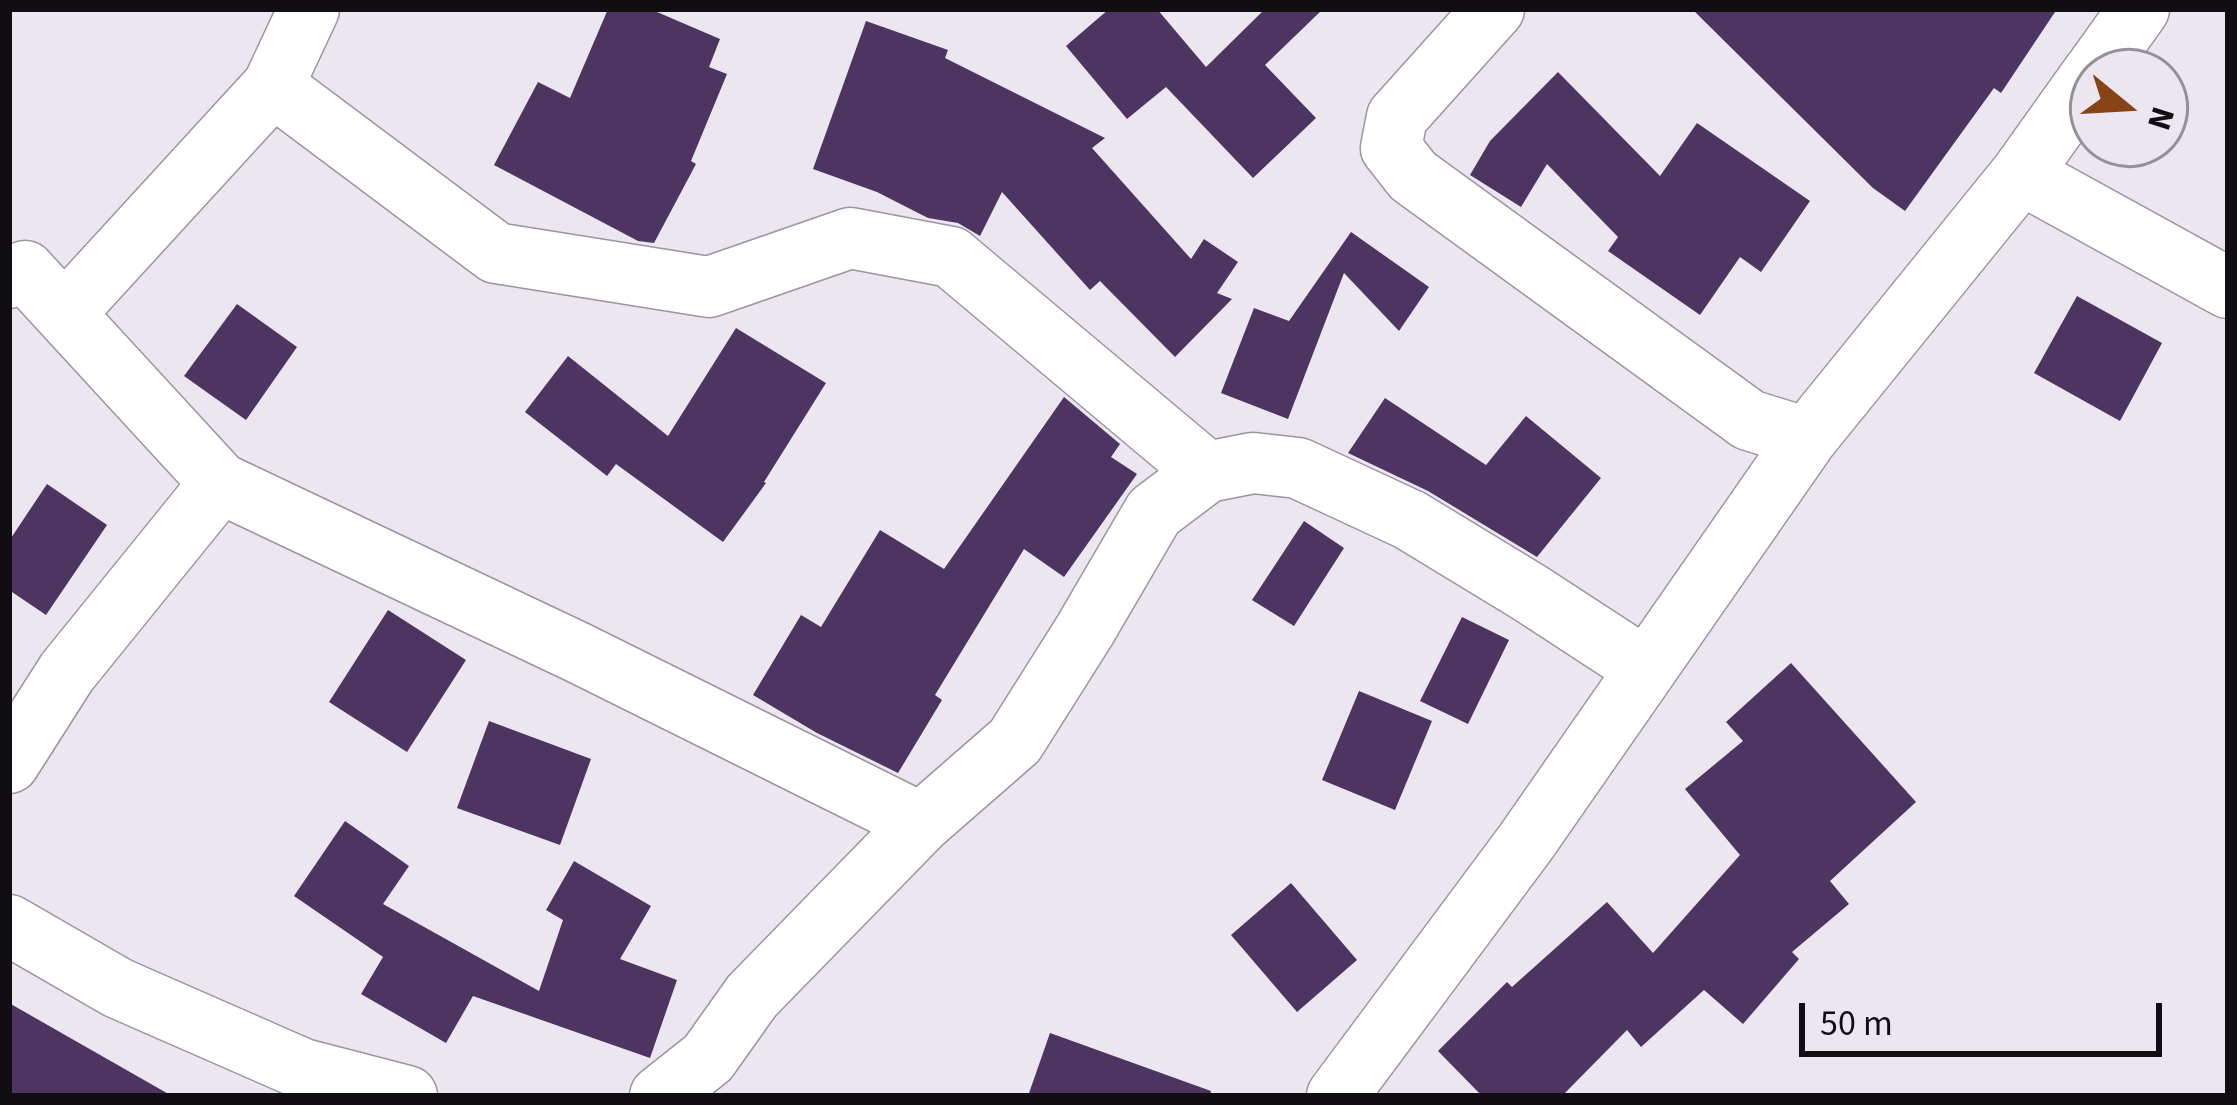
<!DOCTYPE html>
<style>
body{margin:0}
#map{position:relative;width:2237px;height:1105px;overflow:hidden;background:#ece6f1;font-family:"Source Sans 3",sans-serif}
canvas{display:block}
.frame{position:absolute;inset:0;border:12px solid #100e12;pointer-events:none}
.north{position:absolute;left:2069px;top:48px;width:120px;height:120px;box-sizing:border-box;background:#ece6f1;border:3px solid #949098;border-radius:50%;rotate:108deg;font-size:33px;font-weight:700;line-height:48px;text-align:center;color:#100e12}
.north::after{content:'';display:block;margin:auto;width:42px;height:54px;background:#874416;clip-path:polygon(50% 0,100% 100%,50% 72%,0 100%)}
.scale{position:absolute;left:1799px;top:1003px;width:363px;height:54px;box-sizing:border-box;border:6px solid #100e12;border-top:0;padding-left:15px;font-size:36px;line-height:42px;white-space:nowrap;color:#100e12;-webkit-text-stroke:9px #ece6f1;paint-order:stroke}
</style>
<div id="map">
<canvas width="2237" height="1105"></canvas>
<div class="frame"></div>
<div class="north">N</div>
<div class="scale">50 m</div>
</div>
<script>
const c = document.querySelector('canvas').getContext('2d');
c.lineJoin = 'round';
function fill(path, color) {
  c.fillStyle = color;
  c.fill(path, 'evenodd');
}
function poly(rows) {
  const path = new Path2D();
  for (const r of rows) {
    path.moveTo(r[0], r[1]);
    for (let i = 2; i < r.length; i += 2) path.lineTo(r[i], r[i + 1]);
  }
  return path;
}
function strokePath(path, color, width, dash) {
  c.strokeStyle = color;
  c.lineWidth = width;
  c.lineCap = dash ? 'butt' : 'round';
  c.setLineDash(dash || []);
  c.stroke(path);
}
fill(poly([
 [608,9,650,9,720,39,709,67,727,74,691,161,696,164,654,243,638,241,494,165,538,82,570,98],
 [1109,9,1157,9,1206,67,1265,9,1323,9,1265,65,1316,118,1253,178,1166,87,1127,119,1066,46],
 [1692,9,2057,9,2001,93,1994,88,1905,211,1873,188],
 [866,21,948,50,945,58,1105,138,1092,148,1191,259,1204,239,1238,262,1217,293,1232,299,1175,357,1100,281,1090,290,1002,192,980,236,958,223,928,218,877,192,813,169],
 [1558,72,1660,176,1697,123,1810,201,1761,272,1740,257,1700,315,1608,251,1618,237,1547,164,1521,207,1470,175,1490,141],
 [1351,232,1429,287,1399,331,1344,273,1288,419,1221,393,1254,308,1289,321],
 [2077,296,2162,343,2120,421,2034,373],
 [237,304,297,347,246,420,184,376],
 [736,328,826,383,764,482,766,483,723,542,616,464,607,476,525,412,568,356,668,436],
 [1064,397,1120,444,1111,457,1137,474,1064,577,1024,549,935,695,942,700,898,773,817,733,753,695,801,615,821,627,880,530,944,569],
 [1385,398,1486,465,1526,416,1601,478,1537,557,1428,491,1348,453],
 [47,484,107,525,46,615,9,590,9,541],
 [1304,521,1344,548,1294,626,1252,600],
 [388,610,466,660,407,752,329,702],
 [1462,617,1509,640,1468,724,1420,701],
 [1791,663,1916,802,1830,881,1849,904,1792,952,1799,959,1743,1024,1704,990,1641,1047,1627,1030,1562,1096,1482,1096,1438,1051,1507,982,1512,987,1607,902,1653,953,1740,855,1685,789,1743,741,1726,722],
 [1359,691,1432,721,1395,810,1322,780],
 [489,721,591,759,560,845,457,808],
 [345,821,409,866,383,904,539,991,563,920,546,910,574,861,651,906,620,959,677,980,650,1058,473,996,446,1043,361,994,383,957,294,896],
 [1291,883,1357,960,1297,1012,1231,935],
 [9,1003,172,1096,9,1096],
 [1050,1033,1211,1091,1210,1096,1028,1096]
]), '#4e3460');
const minor = poly([
 [1494,9,1397,117,1391,148,1413,176,1749,420,1807,438],
 [2094,72,2139,9],
 [273,86,496,253,709,287,850,238,951,257,1207,472],
 [2021,174,2228,288],
 [9,278,25,271,220,483,579,653,921,823],
 [65,313,273,86,309,9],
 [9,763,67,672,220,483],
 [9,925,118,988,303,1069,407,1096],
 [660,1096,708,1058,752,996,921,823,1015,741,1085,630,1154,512,1207,472,1253,463,1298,468,1410,520,1530,593,1645,668],
 [1337,1096,1526,842,1807,438,2021,174,2093,73]
]);
strokePath(minor, '#9b95a0', 63);
strokePath(minor, '#fff', 60);
</script>
